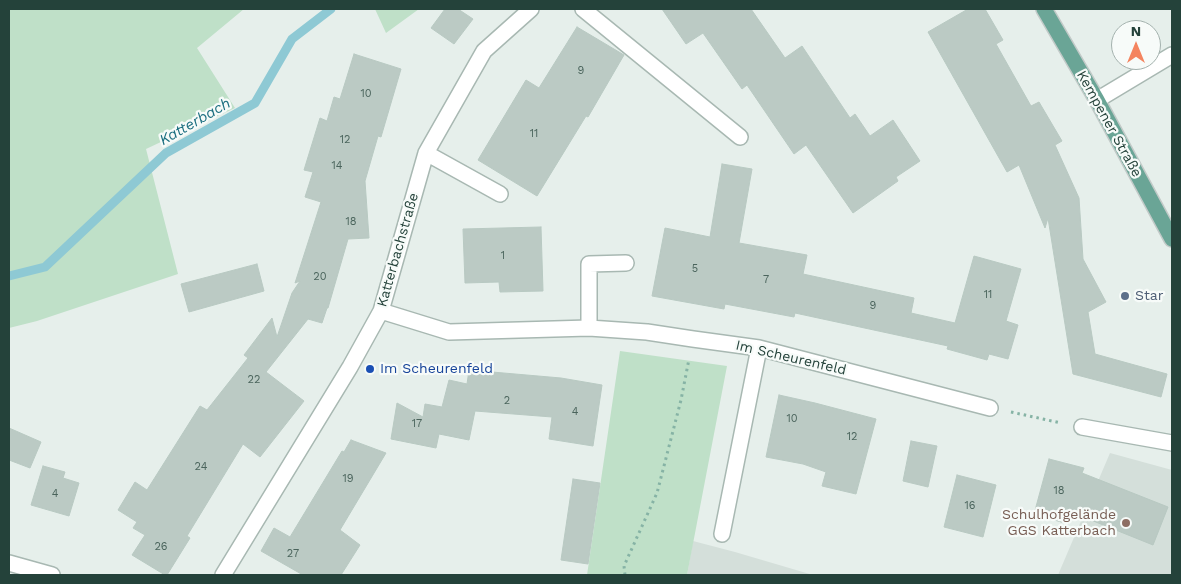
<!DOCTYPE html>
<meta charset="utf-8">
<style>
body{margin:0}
#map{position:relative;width:1181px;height:584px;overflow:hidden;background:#e6efeb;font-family:"Work Sans",sans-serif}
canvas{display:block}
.frame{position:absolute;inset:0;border:10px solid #24423a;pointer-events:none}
.north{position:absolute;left:1111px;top:20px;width:50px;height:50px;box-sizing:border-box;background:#f7fbf9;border:1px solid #a3b1ad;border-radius:50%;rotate:0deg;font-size:14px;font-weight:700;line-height:20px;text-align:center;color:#24423a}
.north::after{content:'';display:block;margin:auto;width:18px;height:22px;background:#f4845f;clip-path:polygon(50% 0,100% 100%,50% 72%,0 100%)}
</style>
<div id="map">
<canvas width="1181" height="584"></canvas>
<div class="frame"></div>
<div class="north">N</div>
</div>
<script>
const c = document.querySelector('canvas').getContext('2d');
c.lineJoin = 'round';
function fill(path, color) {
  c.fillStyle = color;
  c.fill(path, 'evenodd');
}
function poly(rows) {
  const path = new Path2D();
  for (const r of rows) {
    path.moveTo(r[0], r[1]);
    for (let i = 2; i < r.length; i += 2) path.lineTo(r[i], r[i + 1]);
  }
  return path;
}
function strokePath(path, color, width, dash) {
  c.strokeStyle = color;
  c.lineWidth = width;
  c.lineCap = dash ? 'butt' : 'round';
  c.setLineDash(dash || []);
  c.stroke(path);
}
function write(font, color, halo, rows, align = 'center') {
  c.font = font + ' "Work Sans",sans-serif';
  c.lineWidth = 4.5;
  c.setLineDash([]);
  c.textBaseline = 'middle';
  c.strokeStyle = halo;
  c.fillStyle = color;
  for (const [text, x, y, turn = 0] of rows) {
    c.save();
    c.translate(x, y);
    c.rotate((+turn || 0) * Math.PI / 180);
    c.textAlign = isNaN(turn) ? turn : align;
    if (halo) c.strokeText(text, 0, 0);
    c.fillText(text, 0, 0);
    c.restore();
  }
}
fill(poly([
 [1110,453,1172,470,1172,575,1058,575],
 [693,541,735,552,813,575,687,575]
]), '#d4dfda');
fill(poly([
 [9,9,244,9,197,48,235,108,181,133,167,138,163,141,146,149,178,274,37,321,9,328],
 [375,9,419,9,386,33],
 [620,351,727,366,687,575,587,575]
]), '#bfe0c8');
strokePath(poly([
 [9,276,45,267,166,153,255,103,292,39,331,9]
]), '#8ec9d4', 9);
const building = poly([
 [445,9,458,9,473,19,454,44,431,28,445,9],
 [662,9,751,9,785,58,802,46,850,118,855,114,870,136,893,120,920,161,896,177,898,181,853,213,806,145,794,154,747,85,742,89,703,33,686,44,662,9],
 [968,9,985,9,1003,40,996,44,1031,106,1039,102,1062,141,1055,145,1079,198,1083,259,1106,302,1088,312,1095,354,1167,374,1161,397,1073,374,1048,218,1045,228,1019,165,1007,172,928,32,968,9],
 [577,27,624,55,588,117,586,116,537,196,478,160,526,80,539,88,577,27],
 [354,54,401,69,381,137,378,136,365,181,369,238,348,239,328,308,327,308,322,323,308,319,266,372,304,401,260,457,243,444,187,536,190,538,167,575,165,575,132,555,145,535,133,528,137,522,118,510,135,482,147,490,200,406,207,410,248,358,244,355,272,318,277,337,292,293,300,281,295,283,321,202,305,197,313,172,304,170,320,118,327,121,334,97,340,99,354,54],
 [722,164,752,169,739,243,807,255,803,274,914,298,911,313,955,323,974,256,1021,269,1006,321,1018,325,1008,359,989,354,987,360,947,349,948,346,795,313,794,317,725,304,724,309,652,296,665,228,710,237,722,164],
 [541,227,543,291,500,292,499,282,465,283,463,229,541,227],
 [257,264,264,291,189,312,181,284,257,264],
 [469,370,561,378,602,385,593,446,549,439,552,417,475,411,469,440,439,434,436,448,391,439,397,403,423,417,425,404,442,407,449,380,467,384,469,370],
 [779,395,815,403,876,419,856,494,822,486,826,472,803,464,766,457,779,395],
 [9,428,41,442,30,468,9,460,9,428],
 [351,440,386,453,340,530,360,545,341,575,303,575,261,551,274,528,290,537,342,451,344,452,351,440],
 [911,441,937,446,928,487,903,481,911,441],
 [1049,459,1084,468,1082,473,1168,507,1153,545,1071,512,1068,524,1034,514,1049,459],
 [43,466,65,472,63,478,79,483,69,516,31,505,43,466],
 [957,475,996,485,983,537,944,527,957,475],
 [573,479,600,483,588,564,561,560,573,479]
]);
fill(building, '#bbcac4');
strokePath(building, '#b8c9c2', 1);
const minor = poly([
 [583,9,740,137],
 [1097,100,1172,55],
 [426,153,500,194],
 [381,311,449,332,589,328,647,332,693,339,759,348,990,408],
 [589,328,589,264,626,263],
 [1082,427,1172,443],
 [722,534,759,348],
 [9,563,52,575],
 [223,575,350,367,381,311,426,153,484,51,531,9]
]);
const major = poly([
 [1044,9,1097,100,1172,239]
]);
strokePath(minor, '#a8b8b2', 18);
strokePath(major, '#c2cac8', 18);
strokePath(poly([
 [1011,412,1061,423],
 [625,575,624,566,657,493,681,400,689,359]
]), '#86b3a5', 3, [2.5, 4]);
strokePath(minor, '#fff', 15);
strokePath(major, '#6aa596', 15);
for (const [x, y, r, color] of [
 [1125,296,5,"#5c6f8a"],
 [370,369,5,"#1a4fb4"],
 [1126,523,5,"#8d6e63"]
]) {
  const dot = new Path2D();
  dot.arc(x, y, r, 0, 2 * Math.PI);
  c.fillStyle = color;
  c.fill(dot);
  strokePath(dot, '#f7fbf9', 2);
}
write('11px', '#4a645c', null, [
 ["9",581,71],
 ["10",366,94],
 ["11",534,134],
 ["12",345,140],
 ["14",337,166],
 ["18",351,222],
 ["1",503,256],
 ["5",695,269],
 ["20",320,277],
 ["7",766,280],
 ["11",988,295],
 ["9",873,306],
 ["22",254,380],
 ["2",507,401],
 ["4",575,412],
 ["10",792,419],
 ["17",417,424],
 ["12",852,437],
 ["24",201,467],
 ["19",348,479],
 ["18",1059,491],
 ["4",55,494],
 ["16",970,506],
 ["26",161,547],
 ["27",293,554]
]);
write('14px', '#24423a', '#f7fbf9', [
 ["Kempener Straße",1109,124,61],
 ["Katterbachstraße",398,250,-74],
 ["Im Scheurenfeld",791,358,13]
]);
write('14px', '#4e5e75', '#f7fbf9', [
 ["Star",1135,296]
], 'left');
write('14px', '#164399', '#f7fbf9', [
 ["Im Scheurenfeld",380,369]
], 'left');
write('14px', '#785e54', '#f7fbf9', [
 ["Schulhofgelände",1116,515],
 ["GGS Katterbach",1116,531]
], 'right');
write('italic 15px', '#1c6f80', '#f7fbf9', [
 ["Katterbach",195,122,-30]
]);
</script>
